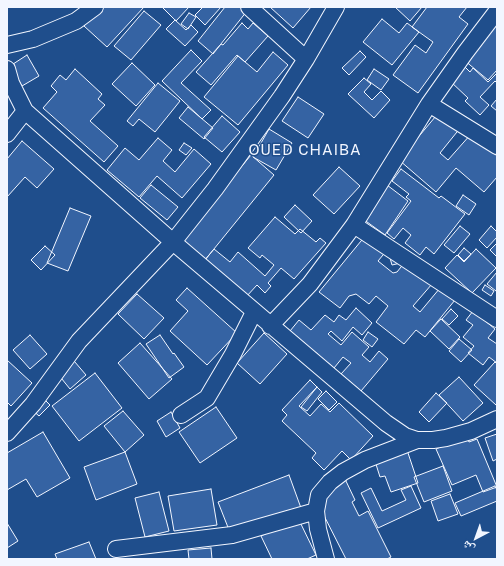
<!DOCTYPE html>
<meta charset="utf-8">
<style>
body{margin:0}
#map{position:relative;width:504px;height:566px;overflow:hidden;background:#1f4e8c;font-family:"Public Sans","Noto Naskh Arabic",sans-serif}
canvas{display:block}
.frame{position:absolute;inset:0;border:8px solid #f2f6ff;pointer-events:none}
.north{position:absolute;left:456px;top:518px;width:40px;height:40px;-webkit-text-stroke:3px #1f4e8c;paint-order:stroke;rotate:221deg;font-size:11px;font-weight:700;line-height:16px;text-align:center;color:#f2f6ff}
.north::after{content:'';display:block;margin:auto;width:14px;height:18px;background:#f2f6ff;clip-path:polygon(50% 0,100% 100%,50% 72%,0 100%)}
</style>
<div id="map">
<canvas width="504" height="566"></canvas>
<div class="frame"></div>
<div class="north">ش</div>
</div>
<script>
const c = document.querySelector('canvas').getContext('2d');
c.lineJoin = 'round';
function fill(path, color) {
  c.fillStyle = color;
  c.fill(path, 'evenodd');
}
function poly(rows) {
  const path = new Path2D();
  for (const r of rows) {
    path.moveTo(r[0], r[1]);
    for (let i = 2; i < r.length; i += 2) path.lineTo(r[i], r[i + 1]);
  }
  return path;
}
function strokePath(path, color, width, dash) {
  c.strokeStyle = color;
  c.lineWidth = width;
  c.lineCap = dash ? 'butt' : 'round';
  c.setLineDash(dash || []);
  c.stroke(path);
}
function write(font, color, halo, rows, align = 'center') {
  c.font = font + ' "Public Sans",sans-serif';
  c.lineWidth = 3;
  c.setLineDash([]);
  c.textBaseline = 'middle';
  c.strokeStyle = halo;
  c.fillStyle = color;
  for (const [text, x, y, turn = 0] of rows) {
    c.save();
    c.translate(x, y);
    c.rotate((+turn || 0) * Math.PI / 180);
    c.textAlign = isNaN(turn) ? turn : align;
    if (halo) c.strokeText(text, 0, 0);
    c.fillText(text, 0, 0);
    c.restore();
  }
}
const building = poly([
 [102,7,144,7,107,47,84,26,102,7],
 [164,7,189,7,176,21,163,8,164,7],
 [203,7,221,7,205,25,195,15,203,7],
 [225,7,243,7,247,11,213,54,198,41,225,7],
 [270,7,311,7,293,28,270,7],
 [395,7,422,7,410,21,395,7],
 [427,7,467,7,459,17,468,24,418,93,393,75,415,45,426,53,433,42,412,27,427,7],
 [144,11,161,25,131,60,114,46,144,11],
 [189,13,196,17,188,29,181,24,189,13],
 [497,17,497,70,488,80,464,60,497,17],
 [382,19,399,33,407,23,419,32,392,65,363,42,382,19],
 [175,20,186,30,191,25,198,32,185,46,166,29,175,20],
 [242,23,248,29,253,23,268,36,245,62,237,55,211,85,196,72,221,44,223,45,242,23],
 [191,50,202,61,181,83,211,110,202,119,162,81,191,50],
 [360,51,366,57,349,75,342,68,360,51],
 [273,52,288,65,238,125,204,97,238,56,257,72,273,52],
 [27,55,39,76,22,86,10,66,27,55],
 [132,63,155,85,136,106,112,84,132,63],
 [464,66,470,72,473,68,488,82,497,73,497,83,495,81,480,97,489,105,480,115,465,101,468,98,450,81,464,66],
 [75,69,102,94,98,99,105,105,90,121,118,146,104,162,43,108,57,92,51,86,60,75,66,80,75,69],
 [374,69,389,79,381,90,367,80,374,69],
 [364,78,371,84,364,92,372,100,381,91,390,100,374,118,348,94,364,78],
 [158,83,180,101,155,132,139,119,133,126,127,121,158,83],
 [298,97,324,114,308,138,282,121,298,97],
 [497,99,497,111,491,106,497,99],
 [188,107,213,128,204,139,179,118,188,107],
 [441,110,461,127,440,153,448,160,471,134,497,156,497,177,484,192,456,168,436,192,399,160,441,110],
 [222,116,240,132,222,152,204,137,222,116],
 [269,129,292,143,276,170,253,157,269,129],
 [158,138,172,150,163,161,175,172,194,149,211,164,182,198,157,176,139,197,107,170,125,148,139,160,158,138],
 [22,141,54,169,37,188,25,177,7,197,7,159,22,141],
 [184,143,192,148,186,155,179,150,184,143],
 [251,155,274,175,205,260,181,240,251,155],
 [339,167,360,186,334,214,313,195,339,167],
 [401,169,439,198,441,196,465,214,434,254,426,247,420,255,405,243,411,235,403,228,394,239,387,233,411,201,406,197,409,194,392,181,401,169],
 [151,185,178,207,167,220,140,198,151,185],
 [387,185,408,201,385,235,363,219,387,185],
 [463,195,476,204,469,215,456,206,463,195],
 [295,205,312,221,301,233,284,217,295,205],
 [70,208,91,216,68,271,47,263,70,208],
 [275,217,295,234,300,229,316,242,320,238,326,243,294,279,281,268,268,283,271,286,265,293,257,285,246,297,204,261,214,249,230,262,238,252,265,276,274,265,262,255,260,258,248,248,275,217],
 [460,226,470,234,454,253,444,245,460,226],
 [491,226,497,232,497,237,487,248,479,240,491,226],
 [366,235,376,243,377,247,393,243,378,261,393,273,397,272,405,262,392,265,388,251,391,247,419,270,418,271,432,284,413,306,420,312,440,288,455,300,425,337,416,330,404,344,376,322,388,306,376,296,369,304,356,294,349,296,340,308,319,292,366,235],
 [497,243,497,257,490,250,497,243],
 [45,246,55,255,41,270,31,260,45,246],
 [464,248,471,254,464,261,458,255,464,248],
 [476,249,496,268,472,293,445,268,457,255,464,262,476,249],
 [497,272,497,289,496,291,487,284,497,272],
 [485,285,494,291,491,296,482,290,485,285],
 [187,288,237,333,207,365,170,331,188,311,176,300,187,288],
 [137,294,164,318,144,339,118,314,137,294],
 [356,308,372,323,362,335,353,327,342,341,331,331,328,334,341,345,352,332,369,347,362,355,370,362,379,351,388,359,361,391,341,374,351,363,343,357,334,368,290,331,299,320,311,330,325,315,334,322,339,315,346,320,356,308],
 [451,309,458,316,449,325,442,319,451,309],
 [473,311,495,329,488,338,497,344,497,363,489,357,483,365,468,353,474,346,463,337,473,325,466,320,473,311],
 [441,319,460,337,449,349,430,331,441,319],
 [368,332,378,339,372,347,363,340,368,332],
 [264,333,287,354,260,384,237,363,264,333],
 [30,335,47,354,30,369,13,350,30,335],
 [160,335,173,354,174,353,184,367,169,378,146,344,160,335],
 [459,339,472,350,461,362,449,351,459,339],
 [140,343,172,379,149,399,118,363,140,343],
 [69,355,86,375,70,389,53,368,69,355],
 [7,360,32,383,11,406,7,402,7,360],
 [495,362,497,364,497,403,496,405,474,385,495,362],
 [95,373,122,408,79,441,52,406,95,373],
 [459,377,483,403,463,421,439,395,459,377],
 [310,380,317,387,299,406,310,416,321,404,330,412,339,403,373,436,351,460,342,451,324,470,312,458,316,453,282,421,287,415,282,410,310,380],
 [317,387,322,392,307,411,301,407,317,387],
 [326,391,337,402,329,410,318,399,326,391],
 [436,393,447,403,429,422,419,412,436,393],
 [41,396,50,405,39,416,30,408,41,396],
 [216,407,237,438,200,463,179,432,216,407],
 [123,411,144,435,125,452,104,426,123,411],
 [171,412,180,428,166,437,157,421,171,412],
 [43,432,70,478,37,497,26,479,7,490,7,453,43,432],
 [497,434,497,459,493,461,485,438,497,434],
 [466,436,469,442,477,439,497,487,483,492,476,475,452,485,436,449,466,436],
 [406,447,418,483,391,492,385,476,380,477,374,458,406,447],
 [125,452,137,484,96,500,84,467,125,452],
 [443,466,452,491,424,502,414,477,443,466],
 [289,475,301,508,231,535,218,502,289,475],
 [345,479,355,500,352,502,359,516,368,511,391,557,387,559,346,559,313,494,345,479],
 [411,486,421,508,378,528,361,493,371,488,382,511,406,500,401,490,411,486],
 [495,486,497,490,497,501,461,516,455,503,495,486],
 [211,489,217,525,174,531,168,496,211,489],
 [159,492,169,531,145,537,135,498,159,492],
 [450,494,458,514,438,521,431,501,450,494],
 [298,518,316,555,307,559,272,559,261,536,298,518],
 [7,523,18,541,7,548,7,523],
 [89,542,96,559,57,559,55,554,89,542],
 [211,548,212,559,189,559,188,550,211,548]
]);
fill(building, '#3563a3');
strokePath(building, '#f2f6ff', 1);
const minor = poly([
 [249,7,306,59],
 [7,45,33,39,76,21,95,7],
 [7,69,11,83,25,111,173,242,386,423,405,436,417,440,433,440,446,438,471,431,497,419],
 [429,104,497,146],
 [7,134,25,111],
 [354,225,497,319],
 [270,326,310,284,354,225,429,104,465,53,497,11],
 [181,415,207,398,233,354,254,312],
 [7,433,33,404,79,341,173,242,215,189,282,96,306,59,336,7],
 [116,549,232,535,316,511],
 [326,559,318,529,316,511,319,495,330,482,343,472,365,460,417,440]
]);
strokePath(minor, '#f2f6ff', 18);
strokePath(minor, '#1f4e8c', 16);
c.letterSpacing = '1px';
write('15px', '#f2f6ff', '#1f4e8c', [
 ["OUED CHAIBA",305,150]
]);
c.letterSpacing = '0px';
</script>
